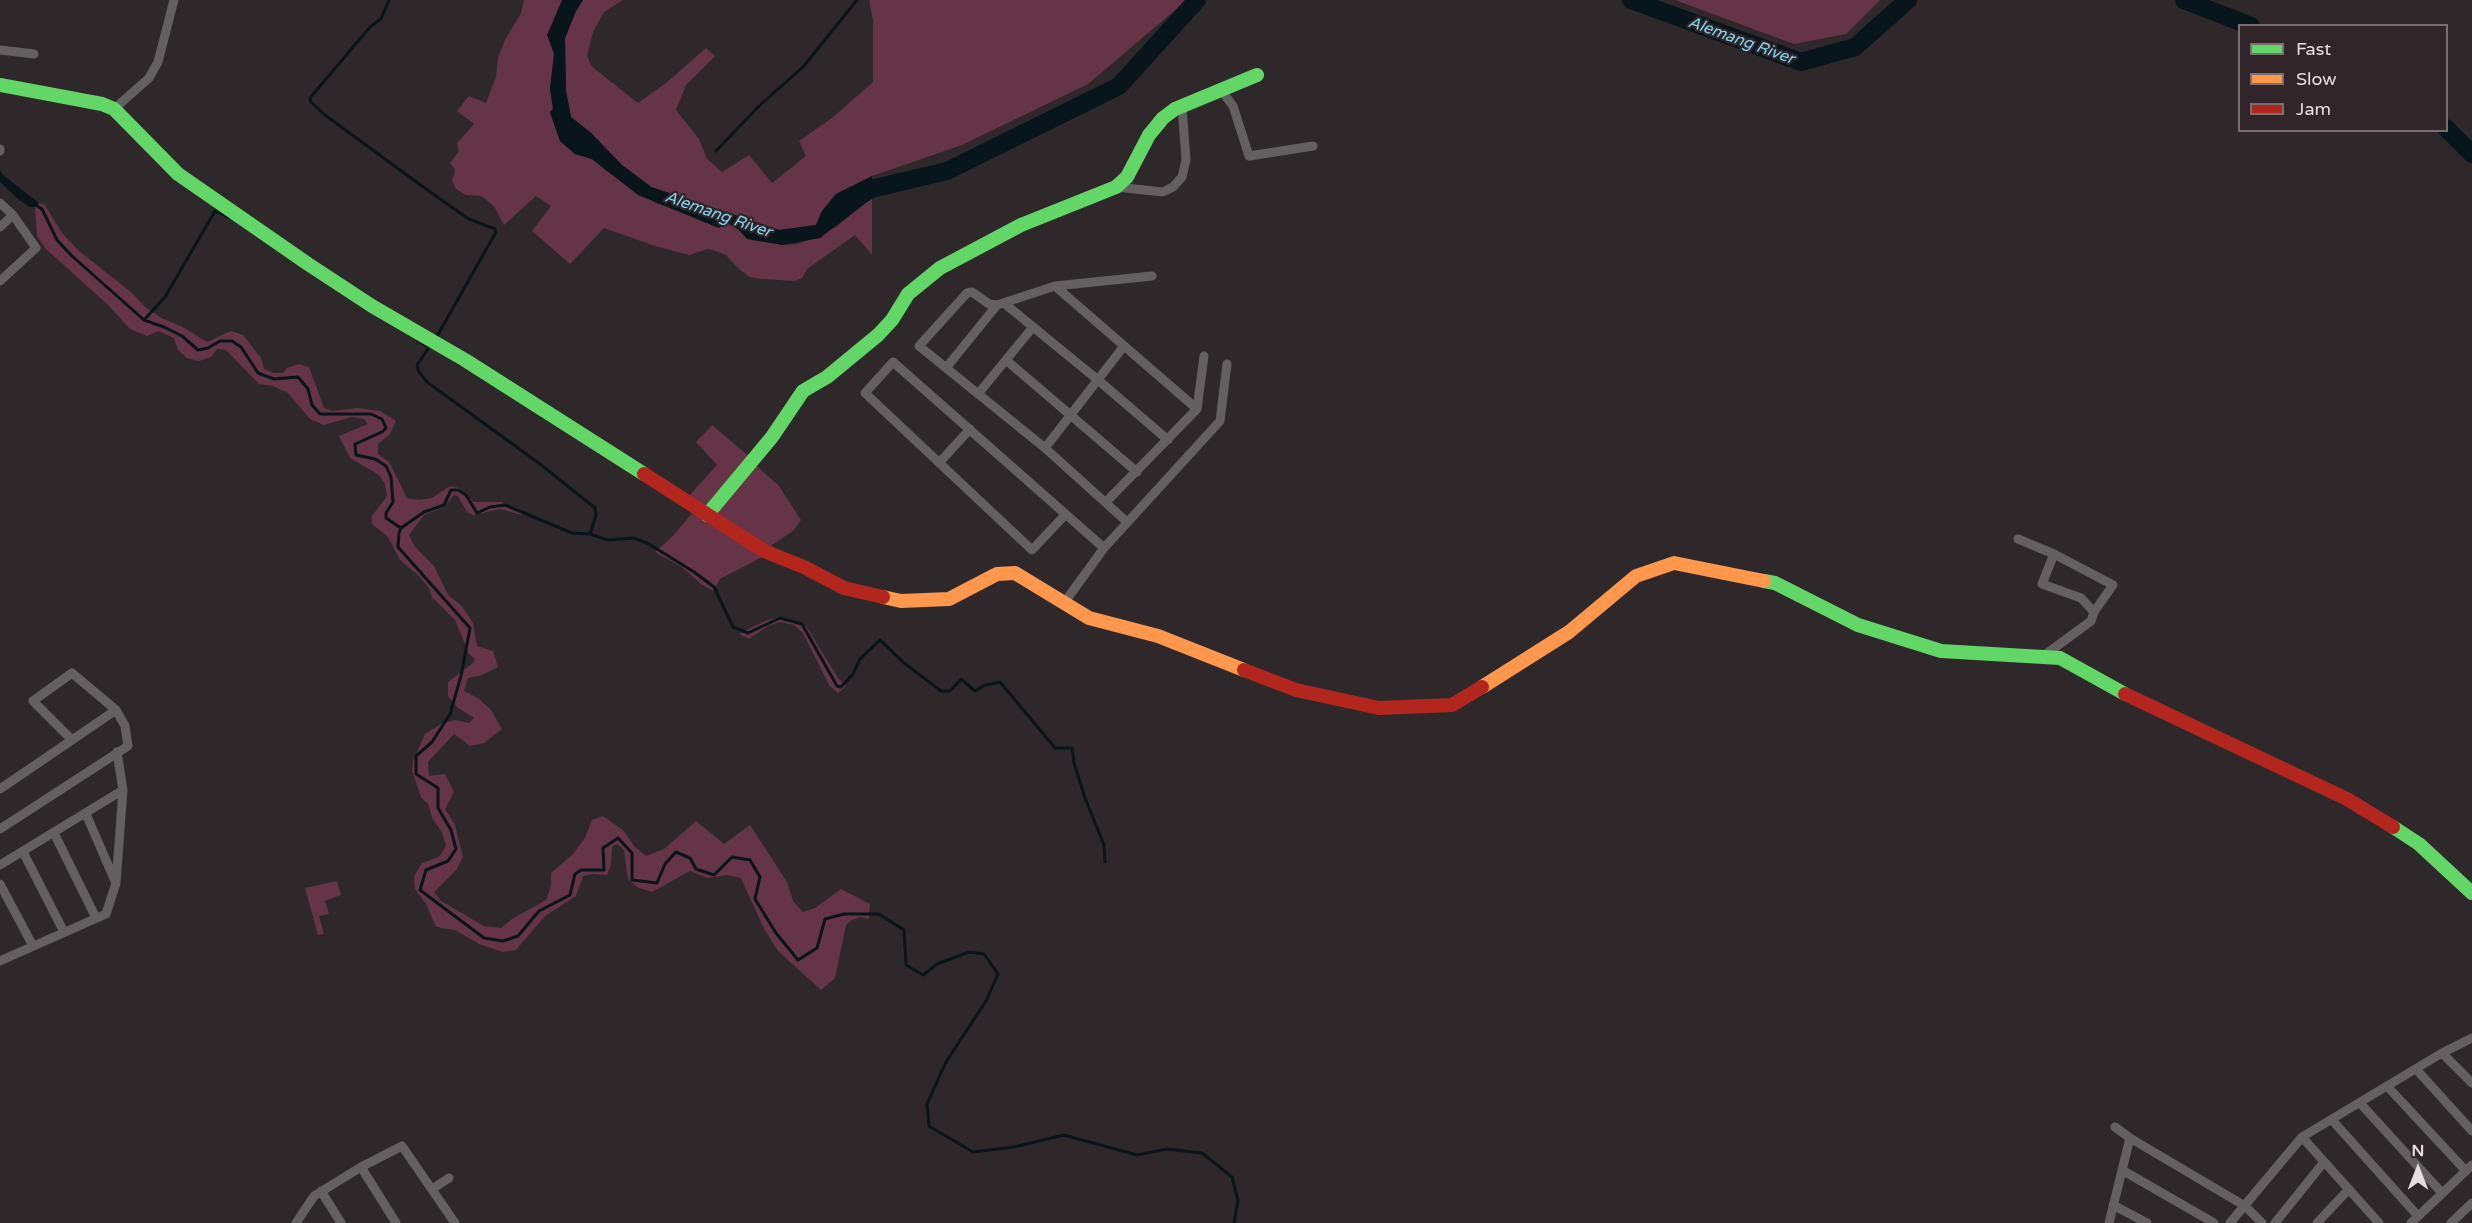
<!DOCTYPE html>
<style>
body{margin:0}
#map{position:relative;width:2472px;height:1223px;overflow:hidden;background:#2e282a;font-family:"Varela Round",sans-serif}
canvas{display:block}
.legend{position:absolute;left:2238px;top:24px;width:210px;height:108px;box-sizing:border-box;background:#312529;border:2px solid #796f72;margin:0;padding:8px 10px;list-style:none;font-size:18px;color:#e5dddf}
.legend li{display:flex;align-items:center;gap:12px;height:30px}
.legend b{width:30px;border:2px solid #796f72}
.north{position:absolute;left:2388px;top:1139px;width:60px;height:60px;-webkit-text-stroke:4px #312529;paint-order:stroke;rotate:0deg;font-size:16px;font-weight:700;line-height:24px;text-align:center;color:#e5dddf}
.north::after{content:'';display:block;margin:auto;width:21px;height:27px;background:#e5dddf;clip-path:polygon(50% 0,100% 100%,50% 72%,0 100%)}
</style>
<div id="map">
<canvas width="2472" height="1223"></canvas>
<ul class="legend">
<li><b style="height:8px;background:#63d668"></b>Fast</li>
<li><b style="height:8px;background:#ff974d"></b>Slow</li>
<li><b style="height:8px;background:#b3261e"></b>Jam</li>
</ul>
<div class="north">N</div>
</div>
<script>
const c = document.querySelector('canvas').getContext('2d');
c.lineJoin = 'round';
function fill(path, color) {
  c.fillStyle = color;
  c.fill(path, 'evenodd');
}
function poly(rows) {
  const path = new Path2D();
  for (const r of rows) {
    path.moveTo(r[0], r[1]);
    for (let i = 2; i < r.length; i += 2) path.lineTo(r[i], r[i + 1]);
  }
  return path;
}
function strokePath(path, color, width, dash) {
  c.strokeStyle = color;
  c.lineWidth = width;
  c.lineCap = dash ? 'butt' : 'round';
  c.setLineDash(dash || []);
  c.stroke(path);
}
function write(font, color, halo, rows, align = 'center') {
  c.font = font + ' "Varela Round",sans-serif';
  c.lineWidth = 4.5;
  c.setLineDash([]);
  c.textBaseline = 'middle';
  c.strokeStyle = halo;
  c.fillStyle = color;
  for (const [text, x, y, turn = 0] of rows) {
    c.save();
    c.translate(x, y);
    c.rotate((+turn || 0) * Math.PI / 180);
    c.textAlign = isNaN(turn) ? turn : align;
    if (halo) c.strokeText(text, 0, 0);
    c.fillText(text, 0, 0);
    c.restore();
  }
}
fill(poly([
 [524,0,562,0,552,43,554,54,550,89,553,109,550,113,560,141,575,154,592,159,605,170,656,203,680,210,706,223,727,223,738,229,748,239,783,245,798,244,836,227,872,198,872,255,855,235,807,269,802,278,795,281,762,279,750,277,740,270,726,255,713,250,708,249,689,255,652,245,604,228,570,264,532,231,551,206,536,196,504,225,494,206,481,196,466,195,456,189,452,181,455,170,450,163,459,151,457,143,474,124,457,111,469,96,486,103,496,77,498,58,505,40,521,13],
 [583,0,623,0,604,12,593,32,587,55,591,66,638,103,666,83,706,48,715,56,686,85,676,110,699,139,707,159,722,172,749,155,772,183,806,156,799,141,832,118,873,82,873,20,869,0,1187,0,1088,84,962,145,872,176,836,194,822,211,816,225,779,230,652,187,622,165,590,132,571,117,566,91,565,38,576,11],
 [1675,0,1880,0,1846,34,1794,44],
 [39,203,45,205,62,233,79,251,131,292,145,307,163,319,181,326,207,342,231,331,243,335,261,358,264,369,274,373,283,373,287,368,299,364,309,367,324,408,333,411,357,408,380,411,396,421,390,434,378,444,378,454,389,462,407,498,418,500,432,498,450,486,459,488,474,502,501,502,523,511,522,515,500,509,473,515,467,512,458,496,454,495,444,507,424,515,409,535,415,547,434,566,448,595,462,606,473,623,477,646,493,651,498,667,482,675,468,678,464,691,478,698,491,710,502,729,484,743,470,746,454,734,428,762,429,776,445,774,454,792,445,809,455,825,463,857,457,869,434,892,441,901,484,926,501,928,512,919,546,900,551,886,551,873,573,854,585,838,592,820,603,816,624,831,634,846,646,856,664,849,696,821,724,844,750,825,787,882,793,901,803,912,815,908,841,889,870,904,869,919,861,917,852,920,846,925,835,978,821,990,778,951,764,929,741,878,727,875,707,878,690,871,652,892,637,887,628,879,624,850,617,844,612,847,611,865,607,875,593,874,583,876,576,896,545,916,516,950,503,952,479,944,455,930,436,927,426,904,415,889,414,876,422,863,439,857,446,846,442,832,432,818,428,804,421,797,412,771,413,761,425,734,441,724,455,720,469,723,474,718,457,707,448,696,448,682,473,663,475,659,469,654,455,620,432,597,429,588,419,576,400,560,388,537,372,524,372,516,387,496,385,484,379,475,350,458,339,436,368,424,364,419,352,417,324,425,310,419,288,393,273,386,259,384,226,350,217,349,211,357,199,361,187,358,178,350,174,338,158,331,147,336,130,329,108,305,46,249,37,236,35,207],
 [712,425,751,458,750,460,779,486,801,520,793,531,766,549,687,498,717,465,696,442],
 [693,512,764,556,720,579,713,591,701,584,682,567,655,552,672,537],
 [779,617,806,626,838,678,846,686,838,693,829,685,803,633,794,625,780,622,768,626,749,639,739,634,765,621],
 [337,881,341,895,325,901,329,914,319,916,324,934,318,935,305,888]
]), '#663447');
fill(poly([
 [562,0,583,0,576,11,565,38,566,91,571,117,590,132,622,165,651,187,779,230,816,225,822,211,836,194,872,176,872,198,820,238,783,245,747,239,738,229,727,223,719,228,638,195,592,159,575,154,560,141,550,112,553,109,550,89,554,54,547,35],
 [0,170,3,175,39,203,35,207,30,207,19,200,0,182]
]), '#08151a');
strokePath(poly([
 [389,0,381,19,370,27,310,98,311,102,325,115,430,192,469,219,495,229,496,232,436,338],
 [716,151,760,105,803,67,857,0],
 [34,204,42,209,57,240,72,256,144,320,164,327,182,336,198,350,208,348,220,341,232,341,241,347,258,373,274,379,298,377,308,389,312,405,320,414,371,414,382,419,386,428,382,432,355,444,356,455,375,459,386,466,391,477,393,502,386,513,386,518,401,528,399,533,398,547,470,628,461,676,450,714,432,742,416,756,416,774,438,788,438,808,451,830,456,849,448,861,426,870,420,890,484,938,503,941,518,936,539,911,570,895,575,874,581,870,604,870,603,848,618,838,632,853,632,880,657,883,665,864,676,852,690,858,696,869,714,875,732,857,750,860,760,877,755,899,776,933,798,960,817,948,825,919,844,914,879,914,904,930,906,965,923,975,937,964,969,952,984,954,998,974,986,1001,946,1062,927,1104,929,1126,973,1152,1014,1147,1064,1135,1137,1155,1167,1149,1202,1153,1232,1177,1238,1200,1234,1223],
 [144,320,165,297,215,211,229,217],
 [418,341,429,347],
 [430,346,417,365,419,372,427,382,540,464,595,508,596,515,590,534,608,540,634,538,649,544,694,572,714,587,733,627,748,633,780,618,802,624,837,686,841,687,853,674,860,659,880,640,904,663,941,691,950,691,961,679,975,691,985,685,1000,682,1055,748,1072,748,1074,763,1085,798,1104,845,1105,862],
 [401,528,424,512,444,505,451,490,458,490,466,495,477,513,490,507,505,505,572,533,590,534]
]), '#08151a', 3);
strokePath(poly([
 [1631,0,1801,62,1855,47,1908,0],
 [2184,0,2251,26],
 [2446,128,2472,154],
 [851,201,871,189,947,171,1119,86,1197,0]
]), '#08151a', 18);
strokePath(poly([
 [0,50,34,54],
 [1221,90,1233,106,1249,156,1313,146],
 [114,109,149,78,158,62,174,0],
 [0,149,0,151],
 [1116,187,1163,192,1173,187,1182,177,1186,160,1182,106],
 [0,203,13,215,0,227],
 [0,281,36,248,13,215],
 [1055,286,1152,276],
 [1005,304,1098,380,1168,440],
 [1006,360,1137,472],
 [946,368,997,305],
 [978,394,1033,327],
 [1045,448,1124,346],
 [939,463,970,429],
 [1106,502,1197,409,1204,356],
 [1065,515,1032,550,865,393,893,362,1104,548],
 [1127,522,1045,448,919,346,967,293,972,292,989,304,997,305,1055,286,1197,409],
 [2018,539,2054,554,2042,584,2081,598,2094,612,2091,621,2042,657],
 [2054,554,2113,585,2094,612],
 [1064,603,1104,548,1220,421,1227,364],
 [117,752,123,790],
 [0,789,72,740,116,710,72,673,33,701,72,740],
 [86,814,115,881],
 [0,829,128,746,125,726,116,710],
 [54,833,96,918],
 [23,852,64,932],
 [0,865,123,790,116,883,106,914,0,961],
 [0,884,33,946],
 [2442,1053,2472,1038],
 [2416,1069,2472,1131],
 [2387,1086,2466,1171],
 [2360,1103,2442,1193],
 [2332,1120,2418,1216],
 [2115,1127,2130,1138,2245,1206,2262,1223],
 [2302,1137,2379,1223],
 [2122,1170,2214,1223],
 [432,1189,449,1178],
 [321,1191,341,1223],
 [2113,1205,2147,1223],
 [296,1223,314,1196,361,1167],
 [396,1223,361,1167,402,1146,455,1223],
 [2109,1223,2130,1138],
 [2230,1223,2302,1137,2442,1053,2472,1083],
 [2275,1223,2324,1162],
 [2317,1223,2349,1189],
 [2411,1223,2472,1165],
 [2451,1223,2472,1203]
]), '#646061', 9);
strokePath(poly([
 [0,85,102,104,114,109,178,174,308,264,372,306,465,360,644,474],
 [707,515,772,437,803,391,827,377,878,335,892,320,908,294,940,268,1021,225,1116,187,1127,177,1149,135,1163,118,1175,109,1257,75],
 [1764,581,1775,583,1858,625,1941,651,2060,658,2125,694],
 [2393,827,2419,844,2472,893]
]), '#63d668', 14);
strokePath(poly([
 [883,597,901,601,949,599,997,574,1015,573,1089,618,1158,636,1244,670],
 [1482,687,1569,632,1636,576,1674,563,1764,581]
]), '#ff974d', 14);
strokePath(poly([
 [644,474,764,551,804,567,844,588,883,597],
 [1244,670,1296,690,1379,708,1452,705,1482,687],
 [2125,694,2347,799,2393,827]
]), '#b3261e', 14);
write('italic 16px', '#7fd7f4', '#312529', [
 ["Alemang River",1741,41,20],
 ["Alemang River",718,215,19]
]);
</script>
